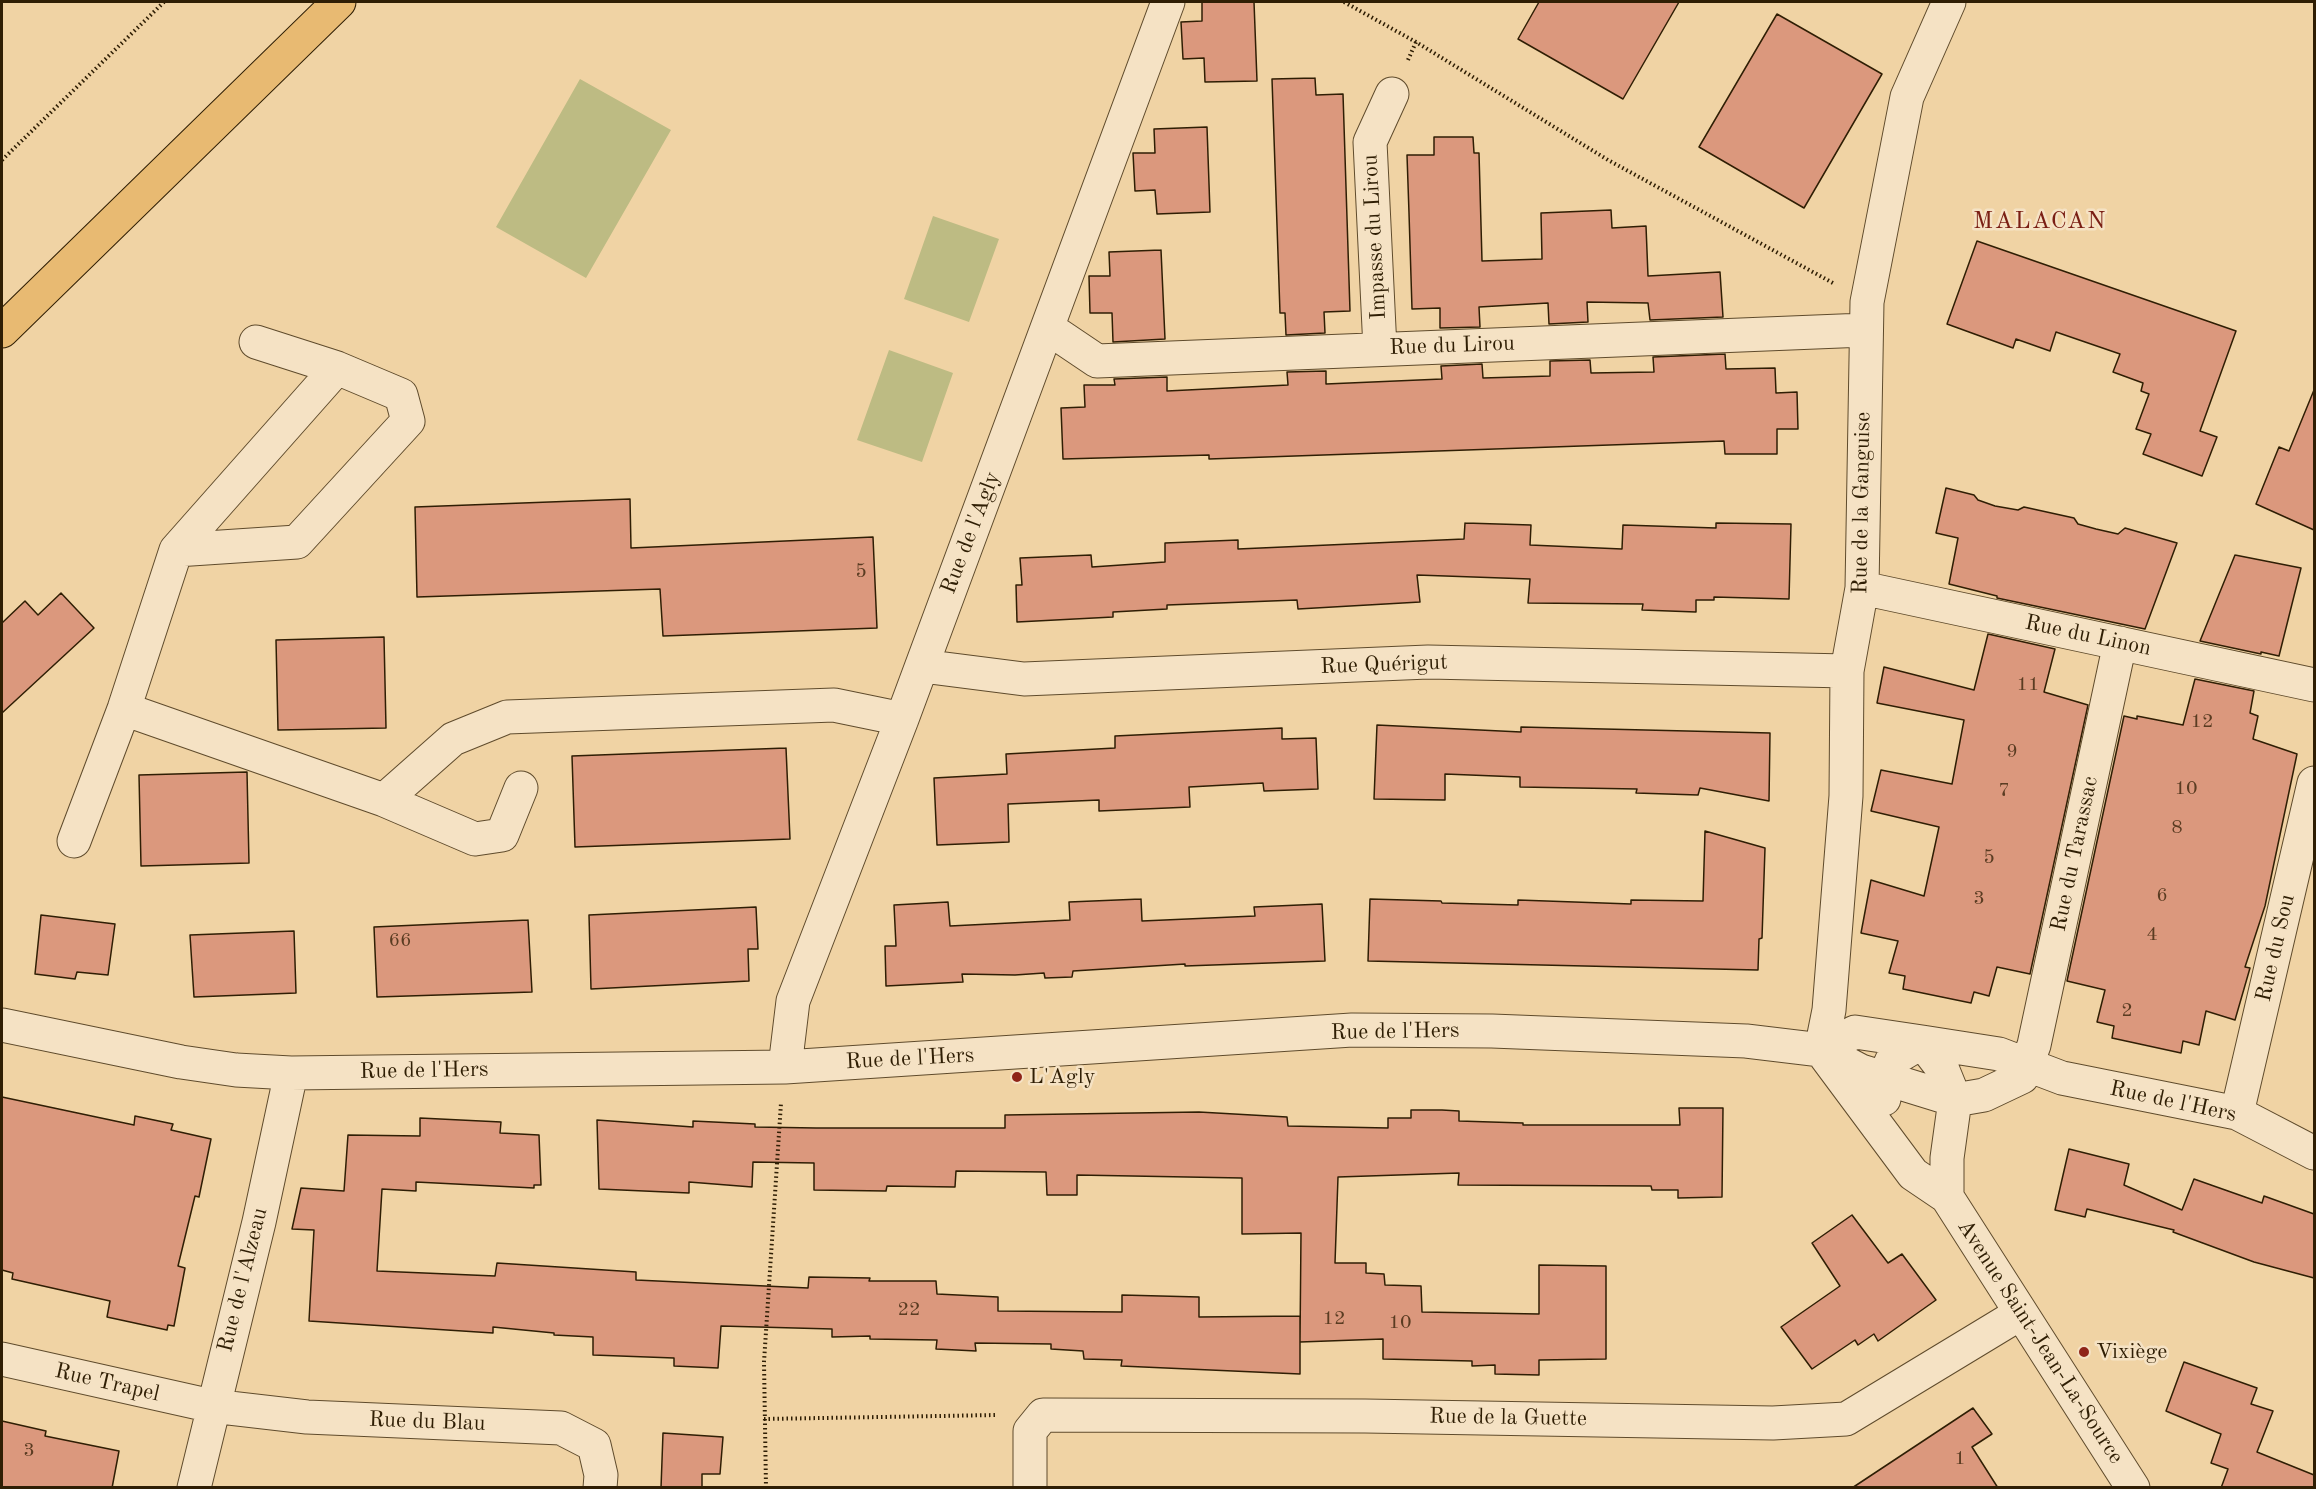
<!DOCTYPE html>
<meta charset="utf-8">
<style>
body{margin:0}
#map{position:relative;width:2316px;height:1489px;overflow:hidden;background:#f0d3a4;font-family:"Old Standard TT",serif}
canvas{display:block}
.frame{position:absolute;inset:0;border:3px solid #2f1e04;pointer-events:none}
</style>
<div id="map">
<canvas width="2316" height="1489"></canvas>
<div class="frame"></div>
</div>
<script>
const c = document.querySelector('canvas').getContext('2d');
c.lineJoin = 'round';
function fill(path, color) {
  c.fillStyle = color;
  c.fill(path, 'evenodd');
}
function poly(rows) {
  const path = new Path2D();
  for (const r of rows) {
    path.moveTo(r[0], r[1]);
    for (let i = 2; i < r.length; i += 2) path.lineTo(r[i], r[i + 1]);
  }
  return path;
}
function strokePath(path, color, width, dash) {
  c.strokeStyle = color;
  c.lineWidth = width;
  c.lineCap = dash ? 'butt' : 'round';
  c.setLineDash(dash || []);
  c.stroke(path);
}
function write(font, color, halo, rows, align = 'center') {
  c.font = font + ' "Old Standard TT",serif';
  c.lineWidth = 5;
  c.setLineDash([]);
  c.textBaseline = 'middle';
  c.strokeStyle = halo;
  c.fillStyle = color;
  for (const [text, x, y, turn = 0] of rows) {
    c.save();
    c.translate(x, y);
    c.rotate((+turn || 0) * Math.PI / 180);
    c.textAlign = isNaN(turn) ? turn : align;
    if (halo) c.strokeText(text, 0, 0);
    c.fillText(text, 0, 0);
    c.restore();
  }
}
fill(poly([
 [580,79,671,130,586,278,496,227],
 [933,216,999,239,969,322,904,299],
 [889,350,953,373,922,462,857,440]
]), '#bdbb83');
const building = poly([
 [1202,2,1254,2,1257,81,1205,82,1204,58,1183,59,1181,22,1202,21,1202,2],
 [1539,2,1679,2,1623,99,1518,39,1539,2],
 [1777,14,1882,74,1804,208,1699,147,1777,14],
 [1315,78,1316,95,1343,94,1350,311,1324,312,1325,333,1286,335,1285,313,1280,313,1272,79,1315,78],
 [1207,127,1210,212,1157,214,1155,190,1135,191,1133,153,1155,153,1154,129,1207,127],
 [1434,137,1473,137,1474,153,1479,153,1482,261,1542,259,1541,213,1611,210,1612,228,1646,226,1648,276,1720,272,1723,317,1650,320,1648,303,1587,302,1588,322,1549,324,1548,303,1479,307,1480,327,1440,328,1440,308,1412,309,1409,213,1407,155,1434,155,1434,137],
 [1977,241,2236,331,2200,431,2217,437,2202,476,2143,454,2151,434,2136,429,2149,394,2141,391,2143,383,2113,372,2120,354,2056,332,2050,351,2016,339,2013,348,1947,324,1977,241],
 [1161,250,1165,339,1113,342,1112,313,1090,313,1089,276,1110,276,1109,252,1161,250],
 [1725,354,1726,369,1775,368,1776,393,1797,392,1798,429,1777,429,1777,454,1725,454,1724,441,1209,459,1209,455,1063,459,1061,408,1085,407,1084,385,1115,385,1114,379,1167,377,1167,391,1288,385,1287,372,1326,371,1326,384,1442,379,1441,366,1482,364,1483,378,1517,377,1550,376,1550,361,1590,360,1591,373,1654,372,1653,357,1725,354],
 [2314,390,2314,530,2256,504,2279,447,2289,451,2314,390],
 [1946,488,1974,495,1978,500,1995,506,2018,510,2024,507,2074,518,2078,524,2096,529,2118,534,2125,528,2177,543,2145,629,1997,598,1997,596,1949,584,1958,538,1936,533,1946,488],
 [630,499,631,548,873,537,877,628,663,636,660,589,417,597,415,507,630,499],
 [1465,523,1531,525,1530,545,1622,549,1623,525,1716,528,1716,523,1791,524,1789,599,1714,597,1714,600,1696,600,1696,612,1642,610,1643,604,1528,603,1530,579,1417,575,1420,602,1298,609,1297,600,1167,605,1167,609,1113,612,1113,617,1017,622,1016,585,1022,585,1020,558,1091,555,1092,567,1165,562,1165,543,1238,540,1238,549,1464,539,1465,523],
 [2235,555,2301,568,2279,656,2261,652,2261,654,2200,641,2235,555],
 [61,593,94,628,2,713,2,623,25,601,38,615,61,593],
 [1988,634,2055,649,2044,692,2088,705,2030,974,1997,967,1989,996,1974,992,1971,1003,1903,989,1905,976,1889,973,1898,941,1861,933,1871,880,1924,896,1939,827,1871,811,1881,770,1952,784,1964,720,1877,703,1884,667,1974,690,1988,634],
 [384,637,386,728,278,730,276,640,384,637],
 [2195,679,2254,691,2250,713,2258,716,2253,739,2297,754,2265,906,2245,967,2250,968,2235,1020,2206,1011,2199,1045,2183,1041,2181,1053,2112,1038,2114,1026,2097,1022,2105,990,2067,981,2124,716,2137,719,2137,716,2183,725,2195,679],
 [1377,725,1521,732,1521,727,1770,733,1769,801,1700,788,1698,795,1636,793,1637,789,1520,787,1520,777,1445,774,1445,800,1374,799,1377,725],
 [1282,728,1282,739,1316,738,1318,789,1264,791,1263,783,1189,787,1190,807,1099,811,1099,800,1008,804,1009,842,937,845,934,778,1007,774,1006,754,1115,748,1115,736,1282,728],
 [786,748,790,839,575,847,572,756,786,748],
 [247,772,249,863,141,866,139,775,247,772],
 [1705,831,1765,848,1762,938,1759,939,1758,970,1368,961,1370,899,1441,901,1442,903,1518,905,1518,900,1631,904,1631,900,1703,901,1705,831],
 [1141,899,1142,921,1255,916,1254,907,1322,904,1325,961,1185,966,1185,964,1073,971,1072,977,1045,978,1044,973,1015,975,962,974,963,982,886,986,885,946,896,946,894,905,948,902,950,926,1070,920,1069,902,1141,899],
 [756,907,758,949,748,949,749,981,591,989,589,915,756,907],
 [41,915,115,924,108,975,77,972,75,979,35,974,41,915],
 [528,920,532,992,377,997,374,927,528,920],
 [294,931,296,993,194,997,190,935,294,931],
 [2,1097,134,1125,135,1116,173,1124,171,1130,211,1139,199,1197,195,1196,178,1266,185,1268,174,1326,168,1325,167,1330,107,1317,110,1301,12,1279,13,1273,2,1270,2,1097],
 [1679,1108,1723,1108,1722,1197,1678,1198,1678,1190,1652,1190,1651,1186,1458,1185,1459,1173,1338,1177,1335,1263,1366,1263,1366,1273,1384,1274,1385,1285,1421,1286,1422,1312,1539,1314,1539,1265,1606,1266,1606,1359,1539,1360,1539,1375,1495,1374,1495,1365,1472,1366,1472,1361,1383,1359,1383,1339,1300,1342,1301,1233,1242,1234,1242,1178,1077,1175,1077,1195,1047,1195,1046,1172,956,1171,955,1187,887,1186,886,1191,814,1190,814,1163,753,1162,752,1187,689,1182,689,1193,599,1189,597,1120,693,1127,693,1121,755,1124,755,1127,816,1128,1005,1128,1005,1115,1199,1112,1287,1117,1288,1126,1388,1128,1388,1118,1411,1118,1411,1110,1442,1110,1459,1111,1459,1121,1523,1123,1523,1125,1680,1125,1679,1108],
 [420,1118,501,1122,500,1133,539,1135,541,1185,534,1185,534,1188,416,1182,416,1191,382,1189,377,1271,495,1276,497,1263,636,1272,636,1280,808,1288,809,1277,870,1278,869,1281,936,1281,937,1294,998,1297,998,1311,1122,1312,1122,1295,1199,1297,1199,1317,1300,1316,1300,1374,1121,1366,1122,1360,1084,1359,1083,1351,1051,1349,1051,1344,975,1343,976,1351,957,1350,936,1349,937,1340,870,1339,870,1336,832,1337,832,1329,721,1326,718,1368,674,1366,674,1358,593,1355,593,1337,554,1335,554,1333,493,1327,493,1333,309,1321,314,1230,292,1229,301,1188,344,1191,348,1135,420,1136,420,1118],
 [2069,1149,2129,1164,2124,1185,2182,1210,2194,1179,2262,1203,2264,1196,2314,1214,2314,1278,2254,1262,2173,1232,2174,1230,2087,1209,2085,1217,2055,1210,2069,1149],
 [1852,1215,1888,1263,1902,1254,1936,1300,1878,1341,1874,1334,1858,1345,1855,1340,1812,1369,1781,1327,1840,1286,1812,1243,1852,1215],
 [2184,1362,2257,1388,2251,1404,2273,1411,2257,1452,2314,1475,2314,1488,2221,1488,2228,1469,2211,1463,2221,1434,2166,1411,2184,1362],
 [1973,1408,1992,1434,1972,1447,1998,1488,1852,1488,1973,1408],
 [2,1421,46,1431,45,1436,119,1451,112,1488,2,1488,2,1421],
 [663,1433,723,1437,720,1474,702,1474,702,1488,661,1488,663,1433]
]);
fill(building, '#db987d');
strokePath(building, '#2f1e04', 1.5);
const minor = poly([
 [1048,328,1097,361,1865,330],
 [1380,349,1370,142,1392,94],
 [176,550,297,542,408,421,401,395,337,368,256,342],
 [1862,588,2314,685],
 [922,666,1024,679,1428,662,1847,671],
 [124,709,384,800,475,839,502,835,521,788],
 [384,800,453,739,507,717,834,705,902,719],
 [74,841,124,709,176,550,337,368],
 [2,1025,181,1062,236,1070,291,1073,785,1067,1352,1030,1492,1031,1746,1041,1821,1050,1861,1071,1955,1100,1984,1095,2022,1077,2034,1045,2120,643],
 [1821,1050,1829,1010,1846,796,1847,671,1862,588,1867,302,1907,97,1949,2],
 [1821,1050,1855,1032,1922,1042,1942,1068,1955,1100,1947,1158,1947,1197],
 [1826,1057,1913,1174,1947,1197,2133,1488],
 [785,1067,793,1001,902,719,1168,2],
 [1884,1099,1884,1078,1892,1060,1922,1042,1999,1054,2062,1078,2237,1113,2314,1153],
 [2237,1113,2314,783],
 [2,1359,212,1406,307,1417,561,1428,594,1445,601,1475,600,1488],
 [194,1488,259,1222,291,1073],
 [1030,1488,1030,1431,1043,1415,1365,1416,1773,1423,1846,1419,2021,1313]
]);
const major = poly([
 [2,331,339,2]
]);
strokePath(minor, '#5f4b2c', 35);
strokePath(major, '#2f1e04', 35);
strokePath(poly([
 [1344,2,1416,42,1608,160,1833,283],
 [1408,60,1416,42],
 [2,160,164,2],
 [764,1419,997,1415],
 [766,1488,764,1362,781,1103]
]), '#2f1e04', 4, [1.5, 3]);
strokePath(minor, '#f5e2c4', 33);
strokePath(major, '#e8ba72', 33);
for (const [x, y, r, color] of [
 [1017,1077,6,"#8f2418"],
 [2084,1352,6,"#8f2418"]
]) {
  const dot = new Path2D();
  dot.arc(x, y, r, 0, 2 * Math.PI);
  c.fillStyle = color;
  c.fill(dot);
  strokePath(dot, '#f5e2c4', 2);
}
write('20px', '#5a3c22', null, [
 ["5",861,572],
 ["11",2028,685],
 ["12",2202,722],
 ["9",2012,752],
 ["10",2186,789],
 ["7",2004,791],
 ["8",2177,828],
 ["5",1989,858],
 ["6",2162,896],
 ["3",1979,899],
 ["4",2152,935],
 ["66",400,941],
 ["2",2127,1011],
 ["22",909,1310],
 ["12",1334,1319],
 ["10",1400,1323],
 ["3",29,1451],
 ["1",1960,1459]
]);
write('22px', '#2f1e04', '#f5e2c4', [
 ["Impasse du Lirou",1375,237,-93],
 ["Rue du Lirou",1452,346,-2],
 ["Rue de la Ganguise",1862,503,-89],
 ["Rue de l'Agly",971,533,-69],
 ["Rue du Linon",2088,636,12],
 ["Rue Quérigut",1384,665,-2],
 ["Rue du Tarassac",2075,854,-78],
 ["Rue du Sou",2276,948,-77],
 ["Rue de l'Hers",1395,1032,-1],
 ["Rue de l'Hers",910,1059,-3],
 ["Rue de l'Hers",424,1071,-1],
 ["Rue de l'Hers",2173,1102,12],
 ["Rue de l'Alzeau",243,1280,-76],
 ["Avenue Saint-Jean-La-Source",2040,1342,57],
 ["Rue Trapel",107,1383,13],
 ["Rue de la Guette",1508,1418,1],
 ["Rue du Blau",427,1422,2]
]);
write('22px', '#2f1e04', '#f5e2c4', [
 ["L'Agly",1029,1077],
 ["Vixiège",2096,1352]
], 'left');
c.letterSpacing = '1.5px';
write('24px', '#7a1f14', '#f5e2c4', [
 ["MALACAN",2040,222]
]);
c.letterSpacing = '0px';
</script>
